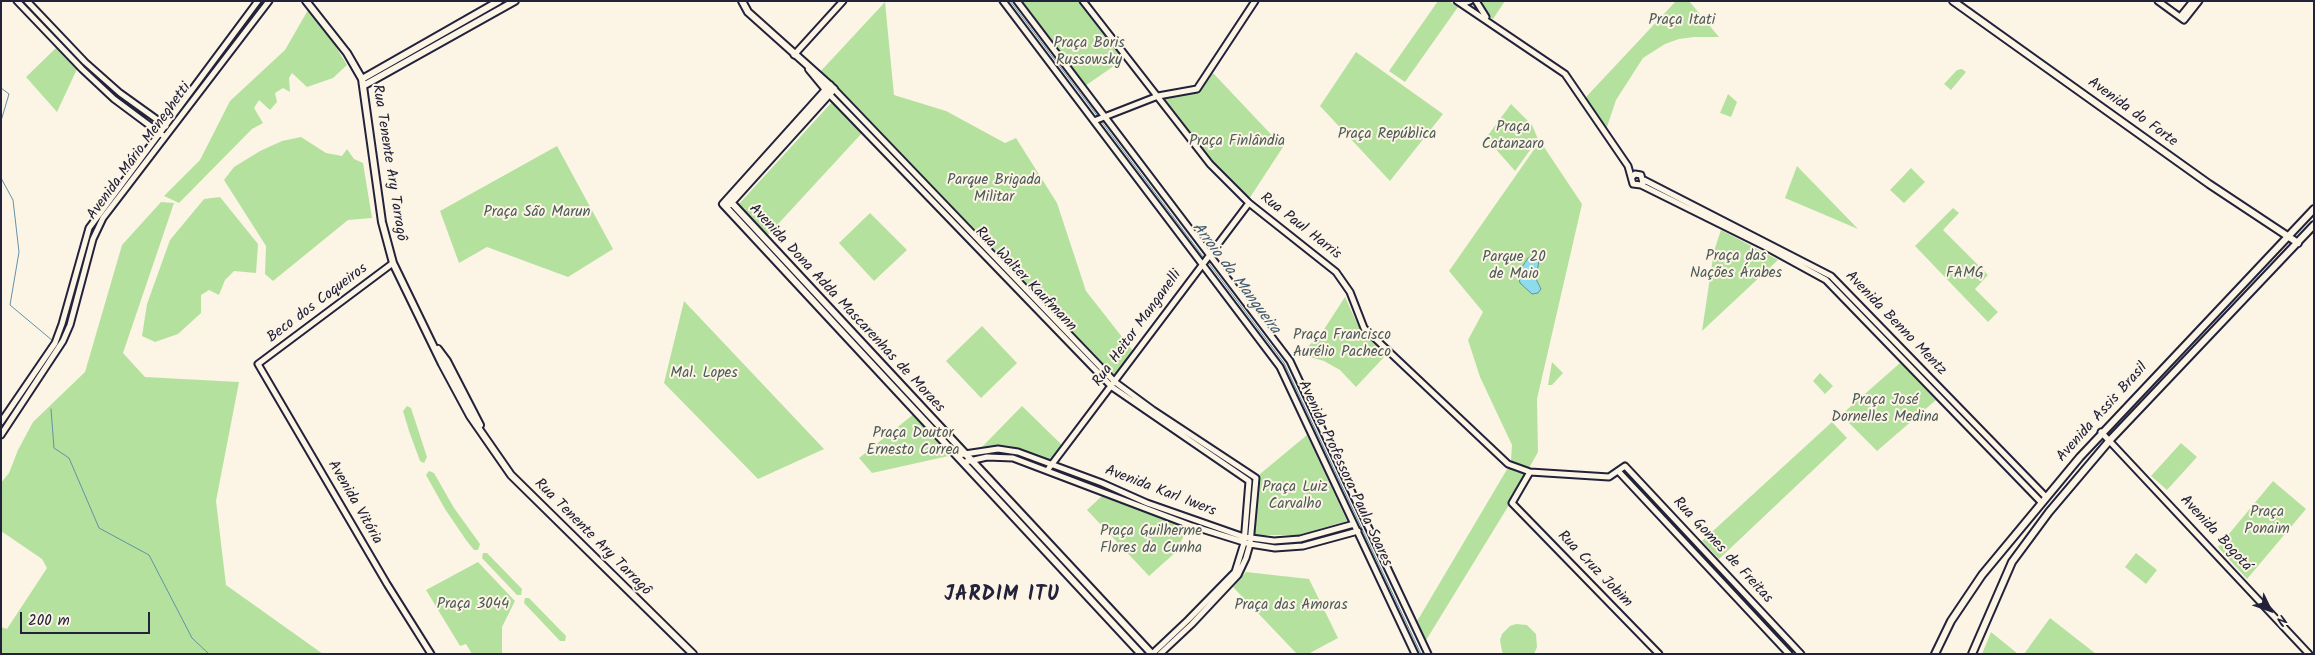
<!DOCTYPE html>
<meta charset="utf-8">
<style>
body{margin:0}
#map{position:relative;width:2315px;height:655px;overflow:hidden;background:#fcf5e5;font-family:Kalam,sans-serif}
canvas{display:block}
.frame{position:absolute;inset:0;border:2px solid #22223b;pointer-events:none}
.north{position:absolute;left:2245px;top:585px;width:50px;height:50px;-webkit-text-stroke:4px #fcf5e5;paint-order:stroke;rotate:132deg;font-size:14px;font-weight:700;line-height:20px;text-align:center;color:#22223b}
.north::after{content:'';display:block;margin:auto;width:18px;height:22px;background:#22223b;clip-path:polygon(50% 0,100% 100%,50% 72%,0 100%)}
.scale{position:absolute;left:20px;top:612px;width:130px;height:22px;box-sizing:border-box;border:2px solid #22223b;border-top:0;padding-left:6px;font-size:15px;line-height:18px;white-space:nowrap;color:#22223b;-webkit-text-stroke:4px #fcf5e5;paint-order:stroke}
</style>
<div id="map">
<canvas width="2315" height="655"></canvas>
<div class="frame"></div>
<div class="north">N</div>
<div class="scale">200 m</div>
</div>
<script>
const c = document.querySelector('canvas').getContext('2d');
c.lineJoin = 'round';
function fill(path, color) {
  c.fillStyle = color;
  c.fill(path, 'evenodd');
}
function poly(rows) {
  const path = new Path2D();
  for (const r of rows) {
    path.moveTo(r[0], r[1]);
    for (let i = 2; i < r.length; i += 2) path.lineTo(r[i], r[i + 1]);
  }
  return path;
}
function strokePath(path, color, width, dash) {
  c.strokeStyle = color;
  c.lineWidth = width;
  c.lineCap = dash ? 'butt' : 'round';
  c.setLineDash(dash || []);
  c.stroke(path);
}
function write(font, color, halo, rows, align = 'center') {
  c.font = font + ' Kalam,sans-serif';
  c.lineWidth = 4;
  c.setLineDash([]);
  c.textBaseline = 'middle';
  c.strokeStyle = halo;
  c.fillStyle = color;
  for (const [text, x, y, turn = 0] of rows) {
    c.save();
    c.translate(x, y);
    c.rotate((+turn || 0) * Math.PI / 180);
    c.textAlign = isNaN(turn) ? turn : align;
    if (halo) c.strokeText(text, 0, 0);
    c.fillText(text, 0, 0);
    c.restore();
  }
}
fill(poly([
 [1019,1,1078,1,1124,59,1085,86],
 [1438,1,1449,1,1458,7,1405,82,1389,71],
 [1465,1,1505,1,1493,19],
 [1676,1,1689,1,1719,37,1694,37,1679,39,1665,44,1643,58,1616,100,1606,130,1586,97],
 [885,2,894,95,946,111,1005,143,1016,138,1057,203,1086,291,1133,351,1113,378,819,73],
 [308,10,328,34,347,65,333,78,307,87,292,73,289,78,290,92,283,88,275,93,277,102,270,110,259,100,254,108,263,123,252,129,179,203,164,196,200,160,230,101,285,50],
 [57,47,77,69,57,112,26,77],
 [1356,52,1443,114,1390,181,1320,106],
 [1962,69,1966,72,1951,90,1944,84,1957,70],
 [1213,73,1283,147,1249,199,1213,163,1164,98,1197,93],
 [1728,94,1737,102,1731,117,1720,113],
 [832,102,862,133,767,236,738,205],
 [1511,104,1532,125,1538,139,1515,171,1486,138],
 [301,137,326,153,342,156,347,149,354,159,363,163,372,218,348,220,273,281,265,274,266,246,224,180,234,167,260,151,282,141],
 [1540,141,1582,204,1537,399,1538,452,1529,468,1517,465,1511,460,1512,445,1480,377,1468,340,1483,312,1449,271],
 [557,146,613,249,568,277,487,247,459,263,440,211],
 [1797,166,1858,229,1785,198],
 [1911,168,1925,182,1904,203,1890,190],
 [220,197,258,244,256,273,234,271,225,280,219,295,209,290,201,295,201,313,178,334,155,342,142,336,147,304,170,240,204,199],
 [161,202,174,203,123,353,145,377,239,382,216,501,226,585,323,654,1,654,1,627,7,629,47,568,42,559,1,531,1,483,9,473,18,450,33,422,85,372,122,245],
 [1953,208,1959,213,1943,230,1988,275,1975,289,1998,312,1988,322,1915,246],
 [870,213,907,250,874,281,839,243],
 [1721,230,1778,260,1702,331,1714,251],
 [1345,297,1361,332,1386,355,1356,387,1340,370,1324,361,1300,354,1321,334],
 [684,301,824,449,758,479,664,383],
 [982,326,1017,363,981,398,946,361],
 [1552,362,1563,373,1552,385,1548,385],
 [1900,363,1936,400,1877,451,1841,415],
 [1820,373,1833,386,1825,394,1813,381],
 [407,406,411,408,427,457,424,463,420,461,409,431,403,411],
 [1022,406,1063,446,1048,463,998,447,980,449],
 [915,413,953,455,872,473,859,458],
 [1832,422,1847,438,1719,559,1702,541],
 [1307,435,1347,521,1298,535,1253,535,1260,474],
 [2181,443,2197,457,2167,490,2151,476],
 [1509,466,1516,472,1528,474,1425,642,1416,623],
 [429,471,434,473,454,508,480,544,478,550,474,550,466,540,445,509,426,475],
 [2273,481,2306,509,2247,579,2218,547],
 [1104,494,1188,527,1176,552,1149,576,1087,510],
 [483,553,487,553,522,589,521,595,517,595,482,558],
 [2136,553,2157,570,2146,584,2125,567],
 [478,562,515,601,502,627,502,654,472,654,466,644,460,646,426,590],
 [1246,572,1309,579,1338,638,1308,654,1297,654,1233,587],
 [525,598,529,598,566,636,565,641,560,641,524,603],
 [2050,618,2096,654,2024,654],
 [1516,624,1527,625,1536,634,1537,647,1534,654,1503,654,1502,651,1500,640,1502,634,1510,626],
 [1991,632,2018,654,1982,654]
]), '#b5e19f');
const water = poly([
 [1534,255,1539,260,1536,279,1541,289,1538,293,1532,294,1520,283,1518,273,1528,258,1534,255]
]);
fill(water, '#8ddceb');
strokePath(water, '#6292a5', 1);
strokePath(poly([
 [1010,1,1099,118],
 [1,88,9,94,1,121],
 [1101,121,1204,258],
 [1,178,13,200,19,252,10,305,53,341],
 [1207,261,1284,363,1421,654],
 [51,409,54,448,69,458,99,528,149,555,192,638,209,654]
]), '#6292a5', 1);
const minor = poly([
 [17,1,82,69,114,99,165,137],
 [27,1,85,62,120,93,166,126],
 [1003,1,1280,367,1415,654],
 [1017,1,1290,361,1428,654],
 [1083,1,1210,164,1249,203,1336,272,1350,292,1364,328,1508,464,1530,472,1609,477,1625,466,1801,654],
 [1457,1,1565,74,1628,166,1633,184,1641,185,1764,246,1826,280,2041,502],
 [1476,1,1486,17],
 [2158,1,2184,20,2199,1],
 [1462,4,1470,1],
 [2180,17,2193,1],
 [794,55,843,1],
 [834,89,1115,382,1153,410,1256,478,1250,544,1246,558,1238,575,1192,624,1160,654],
 [829,94,1112,387,1249,481,1244,543,1235,572,1188,620,1152,654],
 [1094,121,1158,96,1197,89,1255,1],
 [1632,177,1635,174,1641,175,1643,183],
 [1644,180,1831,276,2046,497],
 [393,263,258,364,387,584,431,654],
 [1,422,55,343,62,324,89,228,258,1],
 [2101,432,2309,654],
 [1,435,63,341,70,325,93,239,103,218,269,1],
 [958,455,998,449,1018,452,1102,483,1147,503,1244,537,1274,541,1300,539,1354,524],
 [965,462,987,457,1013,458,1192,526,1250,544,1275,548,1303,546,1358,531],
 [1049,468,1249,203],
 [1530,472,1512,503,1659,654],
 [1619,472,1789,654]
]);
const major = poly([
 [306,1,347,53,362,79,382,222,393,263,442,364,470,416,511,475,693,654],
 [1953,1,2209,184,2298,243],
 [809,69,828,92],
 [362,79,499,1],
 [830,85,723,204,1141,654],
 [363,86,515,1],
 [728,199,1152,654],
 [730,204,834,89,748,12,742,1],
 [438,349,447,361,480,425],
 [1935,654,1951,621,1982,575,2080,457,2314,209],
 [1972,654,2012,562,2049,512,2110,440,2314,225]
]);
strokePath(minor, '#22223b', 9);
strokePath(major, '#22223b', 10);
strokePath(minor, '#fcf5e5', 5);
strokePath(major, '#fcf5e5', 6);
write('15px', '#4e5b59', '#fcf5e5', [
 ["Praça Itati",1682,21],
 ["Praça Boris",1089,44],
 ["Russowsky",1089,61],
 ["Praça",1513,128],
 ["Catanzaro",1513,145],
 ["Praça República",1387,135],
 ["Praça Finlândia",1237,142],
 ["Parque Brigada",994,181],
 ["Militar",994,198],
 ["Praça São Marun",537,213],
 ["Praça das",1736,257],
 ["Nações Árabes",1736,274],
 ["Parque 20",1514,258],
 ["de Maio",1514,275],
 ["FAMG",1965,274],
 ["Praça Francisco",1342,336],
 ["Aurélio Pacheco",1342,353],
 ["Mal. Lopes",704,374],
 ["Praça José",1885,401],
 ["Dornelles Medina",1885,418],
 ["Praça Doutor",913,434],
 ["Ernesto Correa",913,451],
 ["Praça Luiz",1295,488],
 ["Carvalho",1295,505],
 ["Praça",2267,513],
 ["Ponaim",2267,530],
 ["Praça Guilherme",1151,532],
 ["Flores da Cunha",1151,549],
 ["Praça 3044",473,605],
 ["Praça das Amoras",1291,606]
]);
write('15px', '#22223b', '#fcf5e5', [
 ["Avenida do Forte",2132,113,36],
 ["Avenida Mário Meneghetti",140,152,-54],
 ["Rua Tenente Ary Tarragô",388,163,81],
 ["Rua Paul Harris",1300,227,38],
 ["Rua Walter Kaufmann",1025,280,46],
 ["Beco dos Coqueiros",318,304,-37],
 ["Avenida Dona Adda Mascarenhas de Moraes",846,309,47],
 ["Avenida Benno Mentz",1895,324,46],
 ["Rua Heitor Manganelli",1138,329,-54],
 ["Avenida Assis Brasil",2103,413,-48],
 ["Avenida Professora Paula Soares",1344,474,65],
 ["Avenida Karl Iwers",1160,492,21],
 ["Avenida Vitória",354,503,60],
 ["Avenida Bogotá",2215,534,47],
 ["Rua Tenente Ary Tarragô",592,538,45],
 ["Rua Gomes de Freitas",1722,551,47],
 ["Rua Cruz Jobim",1594,570,46]
]);
write('italic 16px', '#425a70', '#fcf5e5', [
 ["Arroio da Mangueira",1235,279,53]
]);
c.letterSpacing = '1px';
write('bold 20px', '#22223b', '#fcf5e5', [
 ["JARDIM ITU",1002,597]
]);
c.letterSpacing = '0px';
</script>
